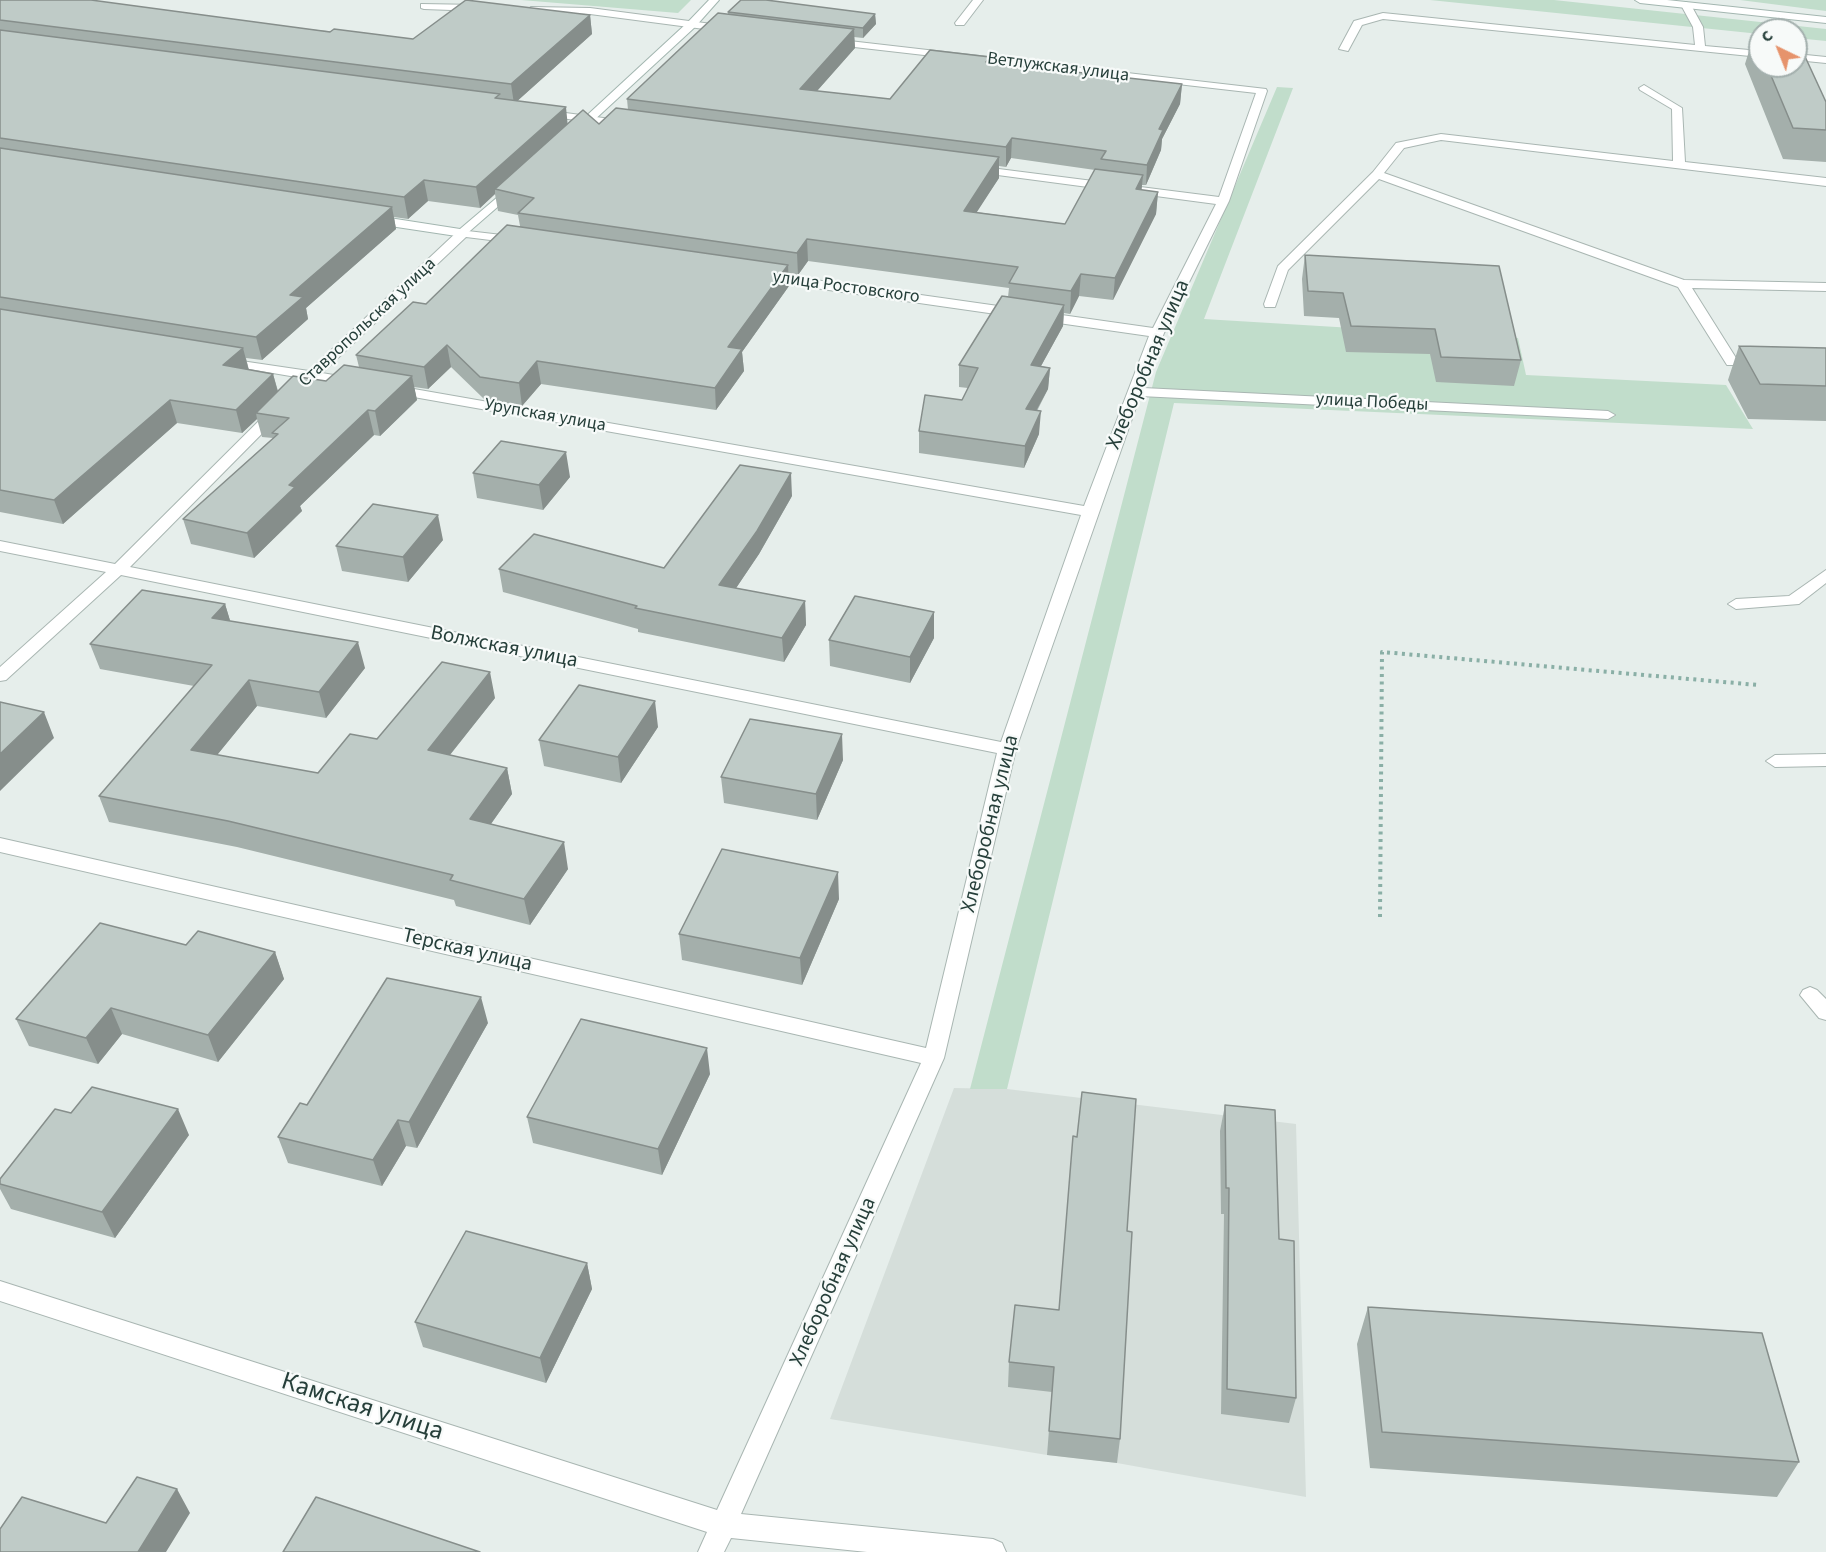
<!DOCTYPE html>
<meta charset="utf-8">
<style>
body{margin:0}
#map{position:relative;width:1826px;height:1552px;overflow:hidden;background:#e6eeeb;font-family:"Source Sans 3",sans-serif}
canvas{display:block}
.north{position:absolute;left:1748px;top:18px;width:60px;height:60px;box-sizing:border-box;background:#f7faf9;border:2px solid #a3afad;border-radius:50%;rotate:317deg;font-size:16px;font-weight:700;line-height:24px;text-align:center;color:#263f3a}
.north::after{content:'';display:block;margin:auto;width:21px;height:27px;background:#e6936c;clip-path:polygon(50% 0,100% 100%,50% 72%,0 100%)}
</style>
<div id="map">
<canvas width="1826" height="1552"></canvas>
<div class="north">С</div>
</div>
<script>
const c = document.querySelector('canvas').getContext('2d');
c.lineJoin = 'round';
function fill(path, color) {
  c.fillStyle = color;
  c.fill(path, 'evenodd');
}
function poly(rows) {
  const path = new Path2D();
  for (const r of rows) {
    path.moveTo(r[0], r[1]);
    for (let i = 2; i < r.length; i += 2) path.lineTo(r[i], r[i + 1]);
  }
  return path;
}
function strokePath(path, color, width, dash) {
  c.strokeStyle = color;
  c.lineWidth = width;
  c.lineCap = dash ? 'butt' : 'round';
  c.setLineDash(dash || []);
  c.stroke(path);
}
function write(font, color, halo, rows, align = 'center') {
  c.font = font + ' "Source Sans 3",sans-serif';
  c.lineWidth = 4.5;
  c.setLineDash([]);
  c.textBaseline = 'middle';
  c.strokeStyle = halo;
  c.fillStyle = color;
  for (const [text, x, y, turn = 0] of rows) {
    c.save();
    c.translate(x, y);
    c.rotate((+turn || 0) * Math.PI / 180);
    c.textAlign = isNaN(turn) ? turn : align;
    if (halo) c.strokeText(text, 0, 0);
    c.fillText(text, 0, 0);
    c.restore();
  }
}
fill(poly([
 [954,1088,1007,1089,1296,1124,1306,1497,1117,1463,1047,1455,830,1419]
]), '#d5deda');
fill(poly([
 [521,0,691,0,678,13],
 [1430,0,1554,0,1826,29,1826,41,1796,38,1796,30,1760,30,1760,34],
 [1740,0,1826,0,1826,11],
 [1277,87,1293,88,1204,319,1518,338,1526,375,1726,385,1753,429,1174,403,1007,1089,970,1089,1156,372]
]), '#c1ddcb');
const lane = poly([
 [973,0,983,0,964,25,956,25,955,23,973,0],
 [1686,2,1691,5,1703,27,1705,46,1760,51,1760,57,1383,19,1362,25,1348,51,1339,49,1354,21,1383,13,1695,45,1693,27,1681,5,1686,2],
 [1796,54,1826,57,1826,63,1796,60,1796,54],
 [1644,85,1682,108,1685,162,1826,178,1826,186,1441,140,1404,148,1384,173,1684,280,1826,283,1826,291,1692,288,1736,358,1763,359,1763,365,1727,365,1678,287,1379,179,1288,270,1275,307,1265,307,1264,304,1278,266,1373,172,1396,143,1441,134,1673,161,1672,109,1640,90,1639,88,1644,85],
 [1826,570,1826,583,1799,604,1736,609,1728,604,1736,599,1789,596,1826,570],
 [1826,754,1826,766,1775,767,1766,761,1775,755,1826,754],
 [1810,987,1817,990,1826,999,1826,1020,1819,1018,1800,995,1803,990,1810,987]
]);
const street = poly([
 [421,4,479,5,484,8,479,11,424,9,421,8,421,4],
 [531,7,590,8,727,26,732,29,727,32,590,14,528,12,526,10,531,7],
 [832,39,1266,89,1267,91,1229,201,1164,333,1143,388,1608,411,1615,415,1608,419,1140,396,1016,749,944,1058,741,1514,993,1539,1002,1543,1006,1552,867,1552,731,1538,724,1552,698,1552,707,1532,0,1301,0,1281,717,1510,921,1063,0,852,0,838,926,1048,997,753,121,575,6,680,0,681,0,667,106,572,0,551,0,541,115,564,302,378,226,365,221,364,221,358,309,371,459,230,519,237,523,238,523,244,466,237,322,373,357,379,357,385,315,380,130,567,1001,742,1081,515,391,393,384,389,391,385,1084,506,1149,336,766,281,760,277,766,273,1153,328,1216,204,975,172,969,169,975,166,1219,197,1256,93,828,44,827,42,832,39],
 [543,110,626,121,632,124,626,127,539,115,539,111,543,110]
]);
const secondary = poly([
 [709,0,719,0,695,27,578,135,570,135,570,131,687,23,709,0],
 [1635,0,1667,0,1826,17,1826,23,1640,3,1635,0],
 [513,184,519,188,517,190,463,237,370,223,364,219,370,215,460,229,513,184]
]);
strokePath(lane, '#a9b6b2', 2);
strokePath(street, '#a9b6b2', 2);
strokePath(secondary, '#a3b6b0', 2);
strokePath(poly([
 [1380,917,1382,652,1758,685]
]), '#8aafa6', 4, [3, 4.5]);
fill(lane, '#fff');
fill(street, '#fff');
fill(secondary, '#fff');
fill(poly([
 [0,0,413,39,590,15,592,34,517,101,568,124,599,124,628,110,627,99,728,14,728,12,875,14,876,24,863,38,854,37,855,48,817,91,890,99,990,57,990,63,1182,84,1180,104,1162,139,1161,150,1146,185,1142,185,1141,190,1158,192,1156,214,1113,300,1079,296,1070,314,1064,313,1063,326,1041,366,1050,368,1048,389,1037,411,1039,434,1024,468,919,453,919,431,962,400,968,388,959,387,959,365,1008,297,1009,288,808,261,798,275,789,273,789,286,742,352,744,371,716,410,541,384,522,406,484,399,451,367,428,389,414,387,417,400,380,436,374,435,300,506,302,511,254,558,191,544,183,519,273,438,262,437,257,419,242,433,177,423,63,524,0,512],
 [1011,158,1095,170,1065,224,976,212,999,178,999,166,1006,167],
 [495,194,498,211,518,215,520,226,426,304,356,355,359,367,326,381,278,391,273,374,249,370,246,358,262,360,308,319,306,308,396,229,394,217,408,219,428,201,480,208],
 [1754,35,1760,35,1760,66,1796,66,1826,102,1826,162,1783,159,1745,64],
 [1305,255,1521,360,1514,386,1436,382,1430,354,1346,352,1339,318,1304,316,1302,279],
 [1739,346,1826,348,1826,421,1748,419,1728,380],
 [473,473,570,477,543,510,477,498],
 [792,496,759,554,736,588,805,601,806,625,784,662,638,632,638,629,503,592,499,569,664,568],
 [443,540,408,582,342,571,336,546],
 [225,604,230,621,365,668,326,718,257,706,217,755,318,773,377,739,495,698,450,755,507,768,512,794,491,824,568,869,530,925,456,906,454,900,237,847,109,822,99,796,194,686,100,669,90,644],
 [934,612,934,638,910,683,830,666,829,640],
 [658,727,621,783,544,766,539,740],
 [843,760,817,820,724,803,721,777],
 [839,899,802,985,682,960,679,934],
 [186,945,275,952,284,979,218,1062,122,1034,98,1064,29,1046,16,1019],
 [488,1023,417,1148,406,1146,382,1186,288,1163,278,1137,307,1105],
 [710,1074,662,1175,533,1143,527,1117],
 [1225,1105,1279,1239,1296,1398,1289,1423,1221,1414,1224,1214,1221,1214,1220,1131],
 [71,1113,189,1135,115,1238,11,1209,0,1189,0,1179],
 [1127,1231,1120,1439,1117,1463,1047,1455,1052,1392,1008,1387,1009,1362,1058,1310],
 [587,1263,592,1289,546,1383,423,1347,415,1322],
 [1368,1307,1799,1462,1777,1497,1370,1468,1357,1344]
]), '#a4afab');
fill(poly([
 [875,14,876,24,863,38,863,28],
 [590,15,592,34,514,104,511,84],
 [854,29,855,48,801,109,800,89],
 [1182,84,1180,104,1162,139,1161,150,1146,185,1147,165,1159,129],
 [566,107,568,128,495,189,495,194,480,208,476,187],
 [1012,138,1011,158,1006,167,1006,147],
 [999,157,999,178,964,232,964,211],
 [1143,175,1141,196,1136,189],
 [424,180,428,201,408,219,404,197],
 [1158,192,1156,214,1113,300,1115,278],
 [392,207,396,229,306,308,308,319,262,360,256,337,290,295],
 [807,239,808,261,798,275,797,253],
 [788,265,789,286,742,352,744,371,716,410,715,388,728,347],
 [1081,274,1079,296,1070,314,1071,291],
 [1064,305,1063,326,1030,386,1031,365],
 [447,345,451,367,428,389,424,367],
 [243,348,249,371,223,365],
 [537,361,541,384,522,406,519,383],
 [1050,368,1048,389,1025,431,1026,409],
 [273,374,279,396,256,413,257,419,242,433,236,410],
 [412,376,417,400,380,436,375,411],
 [170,400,177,423,63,524,54,500],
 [368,410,374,435,300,506,302,511,254,558,247,533,289,485],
 [1041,411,1039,434,1024,468,1025,446],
 [566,452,570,477,543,510,539,485],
 [791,473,792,496,759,554,722,609,719,585],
 [438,515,443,540,408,582,403,557],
 [805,601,806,625,784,662,782,638],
 [225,604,233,630,212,618],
 [934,612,934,638,910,683,910,657],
 [358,642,365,668,326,718,319,692],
 [490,672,495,698,433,776,428,750],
 [249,680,257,706,200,776,191,750],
 [655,701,658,727,621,783,618,757],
 [44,712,54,738,0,791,0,754],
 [842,734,843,760,817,820,816,794],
 [507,768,512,794,476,845,470,819],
 [564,842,568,869,530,925,524,899],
 [838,872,839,899,802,985,800,958],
 [275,952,284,979,218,1062,208,1035],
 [481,997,488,1023,417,1148,409,1122],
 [111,1008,122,1034,98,1064,86,1038],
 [707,1048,710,1074,662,1175,658,1149],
 [178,1109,189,1135,115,1238,102,1212],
 [398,1120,406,1146,382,1186,373,1160],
 [587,1263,592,1289,546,1383,540,1358],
 [177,1489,190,1513,166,1552,138,1552]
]), '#868e8b');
const building = poly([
 [0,0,91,0,330,32,334,29,413,39,466,0,590,15,511,84,0,20,0,0],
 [741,0,766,0,875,14,863,28,728,12,741,0],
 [718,13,854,29,800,89,890,99,930,50,990,57,986,62,1182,84,1159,129,1163,130,1147,165,1101,159,1106,151,1012,138,1006,147,627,99,718,13],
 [0,30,500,94,495,98,566,107,476,187,424,180,404,197,0,138,0,30],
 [1754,35,1760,35,1760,49,1754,35],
 [1796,37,1826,102,1826,130,1793,128,1767,66,1796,66,1796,37],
 [616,108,999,157,964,211,1065,224,1095,169,1143,175,1136,189,1158,192,1115,278,1081,274,1071,291,1009,283,1018,267,807,239,797,253,518,213,534,198,495,189,583,110,599,124,616,108],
 [0,148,392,207,290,295,303,297,256,337,0,297,0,148],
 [507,225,788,265,728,347,742,349,715,388,537,361,519,383,480,377,447,345,424,367,356,355,413,302,426,304,507,225],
 [1305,255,1499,266,1521,360,1441,357,1435,329,1351,326,1343,293,1308,291,1305,255],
 [1002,296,1064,305,1031,365,1050,368,1026,409,1041,411,1025,446,919,431,925,395,962,400,978,368,959,365,1002,296],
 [0,309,243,348,223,365,273,374,236,410,170,400,54,500,0,490,0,309],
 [1739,346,1826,348,1826,386,1760,384,1739,346],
 [344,365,412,376,375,411,368,410,289,485,295,487,247,533,183,519,278,434,272,433,289,418,256,413,293,376,326,381,344,365],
 [501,441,566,452,539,485,473,473,501,441],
 [740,465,791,473,757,531,719,585,805,601,782,638,635,608,637,606,499,569,534,534,664,568,740,465],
 [373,504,438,515,403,557,336,546,373,504],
 [142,590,225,604,212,618,358,642,319,692,249,680,191,750,318,773,350,734,377,739,442,662,490,672,428,750,507,768,470,819,564,842,524,899,450,880,453,875,228,821,99,796,212,665,90,644,142,590],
 [855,596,934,612,910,657,829,640,855,596],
 [579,685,655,701,618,757,539,740,579,685],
 [0,702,44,712,0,754,0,702],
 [750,719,842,734,816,794,721,777,750,719],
 [722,849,838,872,800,958,679,934,722,849],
 [100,923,186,945,198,931,275,952,208,1035,111,1008,86,1038,16,1019,100,923],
 [387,978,481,997,409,1122,398,1120,373,1160,278,1137,300,1103,307,1105,387,978],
 [581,1019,707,1048,658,1149,527,1117,581,1019],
 [92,1087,178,1109,102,1212,0,1184,0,1179,55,1109,71,1113,92,1087],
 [1082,1092,1136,1099,1127,1231,1132,1232,1120,1439,1049,1431,1054,1367,1009,1362,1015,1305,1059,1310,1073,1136,1077,1137,1082,1092],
 [1225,1105,1275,1110,1279,1239,1294,1241,1296,1398,1227,1389,1229,1188,1226,1188,1225,1105],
 [466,1231,587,1263,540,1358,415,1322,466,1231],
 [1368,1307,1762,1333,1799,1462,1382,1432,1368,1307],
 [137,1477,177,1489,138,1552,0,1552,0,1529,22,1497,106,1523,137,1477],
 [316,1497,480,1552,283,1552,316,1497]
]);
fill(building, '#bfcbc7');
strokePath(building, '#868e8b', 1.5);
write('18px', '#263f3a', '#f7faf9', [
 ["Ветлужская улица",1058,68,7],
 ["улица Ростовского",846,288,8],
 ["Ставропольская улица",368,323,-43],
 ["улица Победы",1372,403,3],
 ["Урупская улица",545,416,10]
]);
write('21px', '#263f3a', '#f7faf9', [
 ["Хлеборобная улица",1149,365,-67],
 ["Волжская улица",504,648,11],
 ["Хлеборобная улица",991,824,-76],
 ["Терская улица",467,951,13],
 ["Хлеборобная улица",834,1282,-66]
]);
write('26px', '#263f3a', '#f7faf9', [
 ["Камская улица",362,1408,18]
]);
</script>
